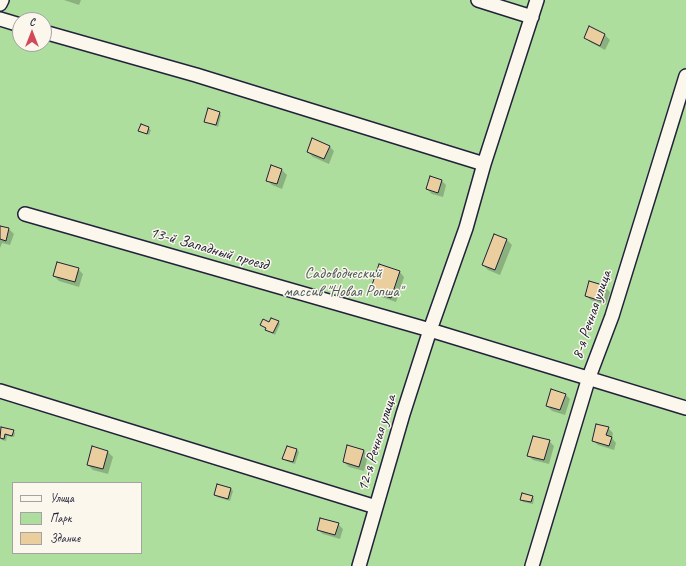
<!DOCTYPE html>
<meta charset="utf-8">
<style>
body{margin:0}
#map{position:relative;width:686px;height:566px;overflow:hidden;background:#fbf7ec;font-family:Caveat,sans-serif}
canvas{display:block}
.legend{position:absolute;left:12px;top:482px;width:130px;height:72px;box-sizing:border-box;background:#fbf7ec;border:1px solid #a4a2a5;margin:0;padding:5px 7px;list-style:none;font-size:12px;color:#22223b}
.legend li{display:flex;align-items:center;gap:8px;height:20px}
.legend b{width:20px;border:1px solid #a4a2a5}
.north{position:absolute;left:12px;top:12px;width:40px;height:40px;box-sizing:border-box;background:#fbf7ec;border:1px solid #a4a2a5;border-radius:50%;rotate:0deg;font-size:11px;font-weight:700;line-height:16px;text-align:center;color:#22223b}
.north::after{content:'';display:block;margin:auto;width:14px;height:18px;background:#d1495b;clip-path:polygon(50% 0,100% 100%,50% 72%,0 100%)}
</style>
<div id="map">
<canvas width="686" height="566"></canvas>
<ul class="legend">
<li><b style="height:5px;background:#fbf7ec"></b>Улица</li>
<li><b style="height:11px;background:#aede9e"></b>Парк</li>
<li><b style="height:11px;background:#eace9e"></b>Здание</li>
</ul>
<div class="north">С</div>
</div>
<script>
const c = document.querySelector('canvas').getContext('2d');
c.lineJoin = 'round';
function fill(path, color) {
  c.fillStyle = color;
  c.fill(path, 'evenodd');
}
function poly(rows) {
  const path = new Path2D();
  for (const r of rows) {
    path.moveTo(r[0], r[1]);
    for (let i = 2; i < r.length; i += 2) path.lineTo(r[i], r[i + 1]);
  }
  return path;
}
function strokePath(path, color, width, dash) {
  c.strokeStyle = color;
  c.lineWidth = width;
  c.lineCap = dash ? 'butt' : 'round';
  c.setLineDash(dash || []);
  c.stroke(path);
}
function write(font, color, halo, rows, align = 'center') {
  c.font = font + ' Caveat,sans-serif';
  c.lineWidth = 3;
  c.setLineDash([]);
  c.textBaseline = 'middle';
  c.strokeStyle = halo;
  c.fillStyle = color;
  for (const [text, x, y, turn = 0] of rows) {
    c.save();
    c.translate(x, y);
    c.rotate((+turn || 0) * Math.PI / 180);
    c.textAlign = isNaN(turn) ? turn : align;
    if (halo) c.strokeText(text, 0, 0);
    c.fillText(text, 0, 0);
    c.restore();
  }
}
fill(poly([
 [0,0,686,0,686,566,0,566],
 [20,20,44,20,44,44,20,44],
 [13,483,141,483,141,553,13,553]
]), '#aede9e');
fill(poly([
 [64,0,81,0,79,5],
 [590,28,605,35,610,40,605,50,590,42,585,37],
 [219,113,221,115,218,127,208,123,206,121],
 [148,128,151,130,149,135,139,131],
 [329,146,334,151,329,164,313,157,308,152],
 [272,167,282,170,287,175,282,189,272,185,267,180],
 [442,181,446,185,443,197,432,194,427,189],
 [0,227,9,229,14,234,10,245,2,243,0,248],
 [494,235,507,240,512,245,500,275,488,270,483,265],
 [379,265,400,272,404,277,396,302,376,295,371,291],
 [78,269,83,274,79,287,59,281,54,276],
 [605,287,610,292,606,305,591,300,586,296],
 [278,322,280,324,275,335,266,329,269,324],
 [565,394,570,399,565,415,552,411,547,406],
 [1,428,13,431,15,433,14,437,7,436,6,441,2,440,0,438],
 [608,428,613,433,612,438,616,443,614,450,598,445,593,441],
 [549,441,554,446,549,464,533,460,529,456],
 [297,450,299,452,295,464,286,461,284,459],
 [364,451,368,456,364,471,349,467,344,462],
 [108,452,113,457,108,474,93,470,88,465],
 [218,485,231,489,233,491,230,501,217,497,215,495],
 [532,496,534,499,533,504,523,502,521,499],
 [338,524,343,529,340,539,323,534,318,530]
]), '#0003');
const building = poly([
 [589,26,605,34,600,46,584,38,589,26],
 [208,108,220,112,216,125,204,122,208,108],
 [141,124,149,127,147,134,138,131,141,124],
 [312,138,330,146,324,159,307,152,312,138],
 [271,165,282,169,277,184,266,181,271,165],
 [430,176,442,180,438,193,426,189,430,176],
 [0,226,9,228,6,241,0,239,0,226],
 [494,234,507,239,495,270,482,265,494,234],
 [57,262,79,268,75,282,53,276,57,262],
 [379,264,400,271,391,298,370,291,379,264],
 [589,281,606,286,601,301,585,296,589,281],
 [271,318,279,321,273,333,265,330,266,328,260,325,263,319,269,322,271,318],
 [551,389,566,394,560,410,546,406,551,389],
 [596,424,609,427,606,435,612,437,609,446,592,441,596,424],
 [1,427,14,430,12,436,5,434,4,439,0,438,1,427],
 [533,436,550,440,544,460,527,456,533,436],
 [347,445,364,450,359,467,343,462,347,445],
 [92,446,108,451,103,469,87,465,92,446],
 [287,446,297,449,293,462,282,459,287,446],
 [217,484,231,488,228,499,214,495,217,484],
 [522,493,533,496,531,502,520,500,522,493],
 [320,518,339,523,335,535,317,530,320,518]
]);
fill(building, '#eace9e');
strokePath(building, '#22223b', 1);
const minor = poly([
 [478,0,532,17],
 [0,4,2,0],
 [0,19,20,25],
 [44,32,196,75,484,164],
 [25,214,430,330,686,408],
 [0,391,376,507],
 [359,566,403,414,430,330,466,228,484,164,537,0],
 [532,566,589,377,612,316,686,76]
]);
strokePath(minor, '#22223b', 16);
strokePath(minor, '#fbf7ec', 13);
write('16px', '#22223b', '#fbf7ec', [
 ["13-й Западный проезд",209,249,16],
 ["8-я Речная улица",592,315,-71],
 ["12-я Речная улица",377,443,-73]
]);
write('16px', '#4c5a59', '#fbf7ec', [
 ["Садоводческий",343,274],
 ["массив \"Новая Ропша\"",343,292]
]);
</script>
